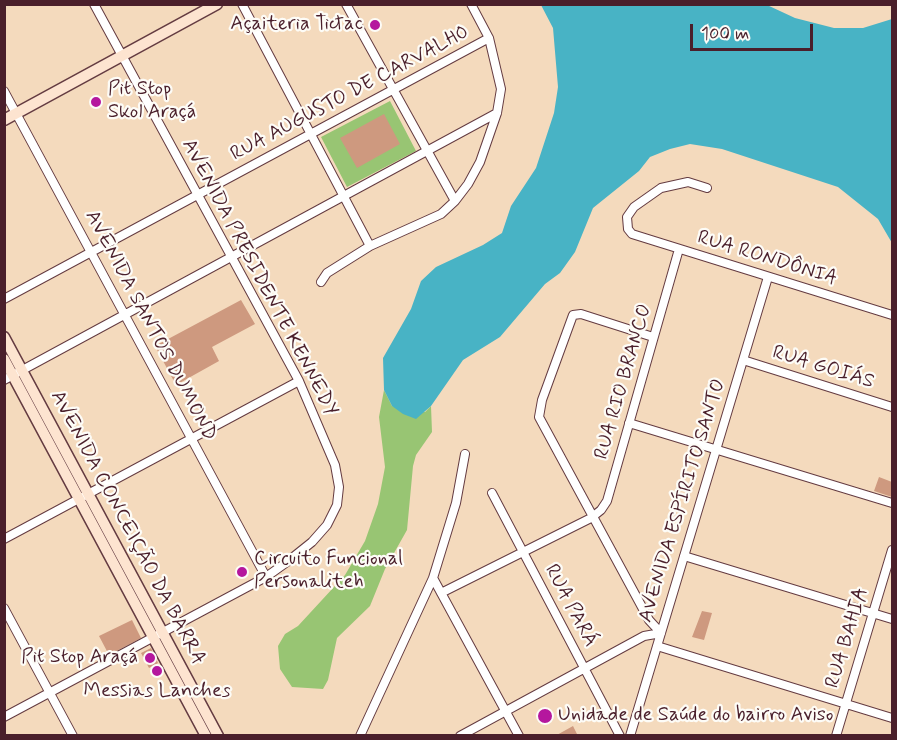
<!DOCTYPE html>
<meta charset="utf-8">
<style>
body{margin:0}
#map{position:relative;width:897px;height:740px;overflow:hidden;background:#f4dabd;font-family:Mynerve,sans-serif}
canvas{display:block}
.frame{position:absolute;inset:0;border:6px solid #4a1f2b;pointer-events:none}
.scale{position:absolute;left:690px;top:24px;width:123px;height:27px;box-sizing:border-box;border:3px solid #4a1f2b;border-top:0;padding-left:8px;font-size:18px;line-height:21px;white-space:nowrap;color:#4a1f2b;-webkit-text-stroke:4px #fdfcf7;paint-order:stroke}
</style>
<div id="map">
<canvas width="897" height="740"></canvas>
<div class="frame"></div>
<div class="scale">100 m</div>
</div>
<script>
const c = document.querySelector('canvas').getContext('2d');
c.lineJoin = 'round';
function fill(path, color) {
  c.fillStyle = color;
  c.fill(path, 'evenodd');
}
function poly(rows) {
  const path = new Path2D();
  for (const r of rows) {
    path.moveTo(r[0], r[1]);
    for (let i = 2; i < r.length; i += 2) path.lineTo(r[i], r[i + 1]);
  }
  return path;
}
function strokePath(path, color, width, dash) {
  c.strokeStyle = color;
  c.lineWidth = width;
  c.lineCap = dash ? 'butt' : 'round';
  c.setLineDash(dash || []);
  c.stroke(path);
}
function write(font, color, halo, rows, align = 'center') {
  c.font = font + ' Mynerve,sans-serif';
  c.lineWidth = 4.5;
  c.setLineDash([]);
  c.textBaseline = 'middle';
  c.strokeStyle = halo;
  c.fillStyle = color;
  for (const [text, x, y, turn = 0] of rows) {
    c.save();
    c.translate(x, y);
    c.rotate((+turn || 0) * Math.PI / 180);
    c.textAlign = isNaN(turn) ? turn : align;
    if (halo) c.strokeText(text, 0, 0);
    c.fillText(text, 0, 0);
    c.restore();
  }
}
fill(poly([
 [390,101,416,151,347,187,321,137],
 [384,390,392,406,425,412,431,406,432,432,416,455,413,466,407,530,385,569,370,606,337,638,328,680,323,689,292,687,280,669,278,646,285,634,298,626,345,575,365,541,378,504,385,467,379,417]
]), '#98c573');
fill(poly([
 [541,5,767,5,795,18,834,28,863,28,892,19,892,243,878,219,838,187,722,149,690,144,670,149,650,157,639,171,593,208,575,252,560,273,545,284,500,337,463,360,431,406,416,419,403,414,392,406,384,390,383,358,411,309,421,281,436,267,483,245,502,233,511,206,536,168,554,113,558,87,553,28]
]), '#48b3c5');
fill(poly([
 [384,114,400,144,357,168,340,138],
 [241,300,255,324,212,347,219,361,176,385,155,346],
 [879,477,892,482,892,497,874,491],
 [702,611,712,613,704,640,692,637],
 [132,620,141,638,109,655,99,636],
 [151,648,158,663,149,668,141,653],
 [573,726,578,736,555,736]
]), '#ce997f');
const street = poly([
 [242,4,370,246],
 [346,4,455,201],
 [4,91,266,577],
 [707,188,688,182,661,188,634,207,627,217,628,229,632,234,892,315],
 [321,282,327,273,370,246,441,214,455,201,468,184,480,162,497,113,501,89,489,38,471,4],
 [4,299,489,38],
 [653,337,581,314,573,315,542,400,539,417,649,620,661,633],
 [743,360,892,407],
 [4,380,497,113],
 [629,423,892,503],
 [492,493,620,736],
 [4,539,299,381],
 [684,556,892,619],
 [433,578,519,736],
 [441,593,591,518,601,510,607,501,679,249],
 [4,608,73,736],
 [657,646,892,718],
 [4,717,266,577,287,562,312,542,327,525,337,505,339,487,335,465,299,381,94,4],
 [360,736,433,578,456,503,465,454],
 [460,736,644,636,661,633],
 [630,736,768,277],
 [836,736,892,550]
]);
const secondary = poly([
 [4,120,217,4],
 [4,337,218,736],
 [4,359,206,736]
]);
strokePath(street, '#643b41', 10);
strokePath(secondary, '#643b41', 13);
strokePath(street, '#fff', 8);
strokePath(secondary, '#fde4d0', 10);
for (const [x, y, r, color] of [
 [375,25,6,"#b5179e"],
 [96,102,6,"#b5179e"],
 [242,572,6,"#b5179e"],
 [150,658,6,"#b5179e"],
 [157,671,6,"#b5179e"],
 [545,716,8,"#b5179e"]
]) {
  const dot = new Path2D();
  dot.arc(x, y, r, 0, 2 * Math.PI);
  c.fillStyle = color;
  c.fill(dot);
  strokePath(dot, '#fdfcf7', 2);
}
write('20px', '#4a1f2b', '#fdfcf7', [
 ["Açaiteria Tictac",363,25,"right"],
 ["Pit Stop",108,90],
 ["Skol Araçá",108,113],
 ["Circuito Funcional",254,560],
 ["Personaliteh",254,583],
 ["Pit Stop Araçá",138,658,"right"],
 ["Messias Lanches",157,692,"center"],
 ["Unidade de Saúde do bairro Aviso",558,716]
], 'left');
write('20px', '#4a1f2b', '#fdfcf7', [
 ["RUA AUGUSTO DE CARVALHO",350,94,-28],
 ["RUA RONDÔNIA",767,259,17],
 ["AVENIDA PRESIDENTE KENNEDY",259,278,62],
 ["AVENIDA SANTOS DUMOND",150,326,62],
 ["RUA GOIÁS",823,368,17],
 ["RUA RIO BRANCO",624,382,-74],
 ["AVENIDA ESPÍRITO SANTO",683,501,-73],
 ["AVENIDA CONCEIÇÃO DA BARRA",127,528,62],
 ["RUA PARÁ",570,606,62],
 ["RUA BAHIA",848,638,-73]
]);
</script>
